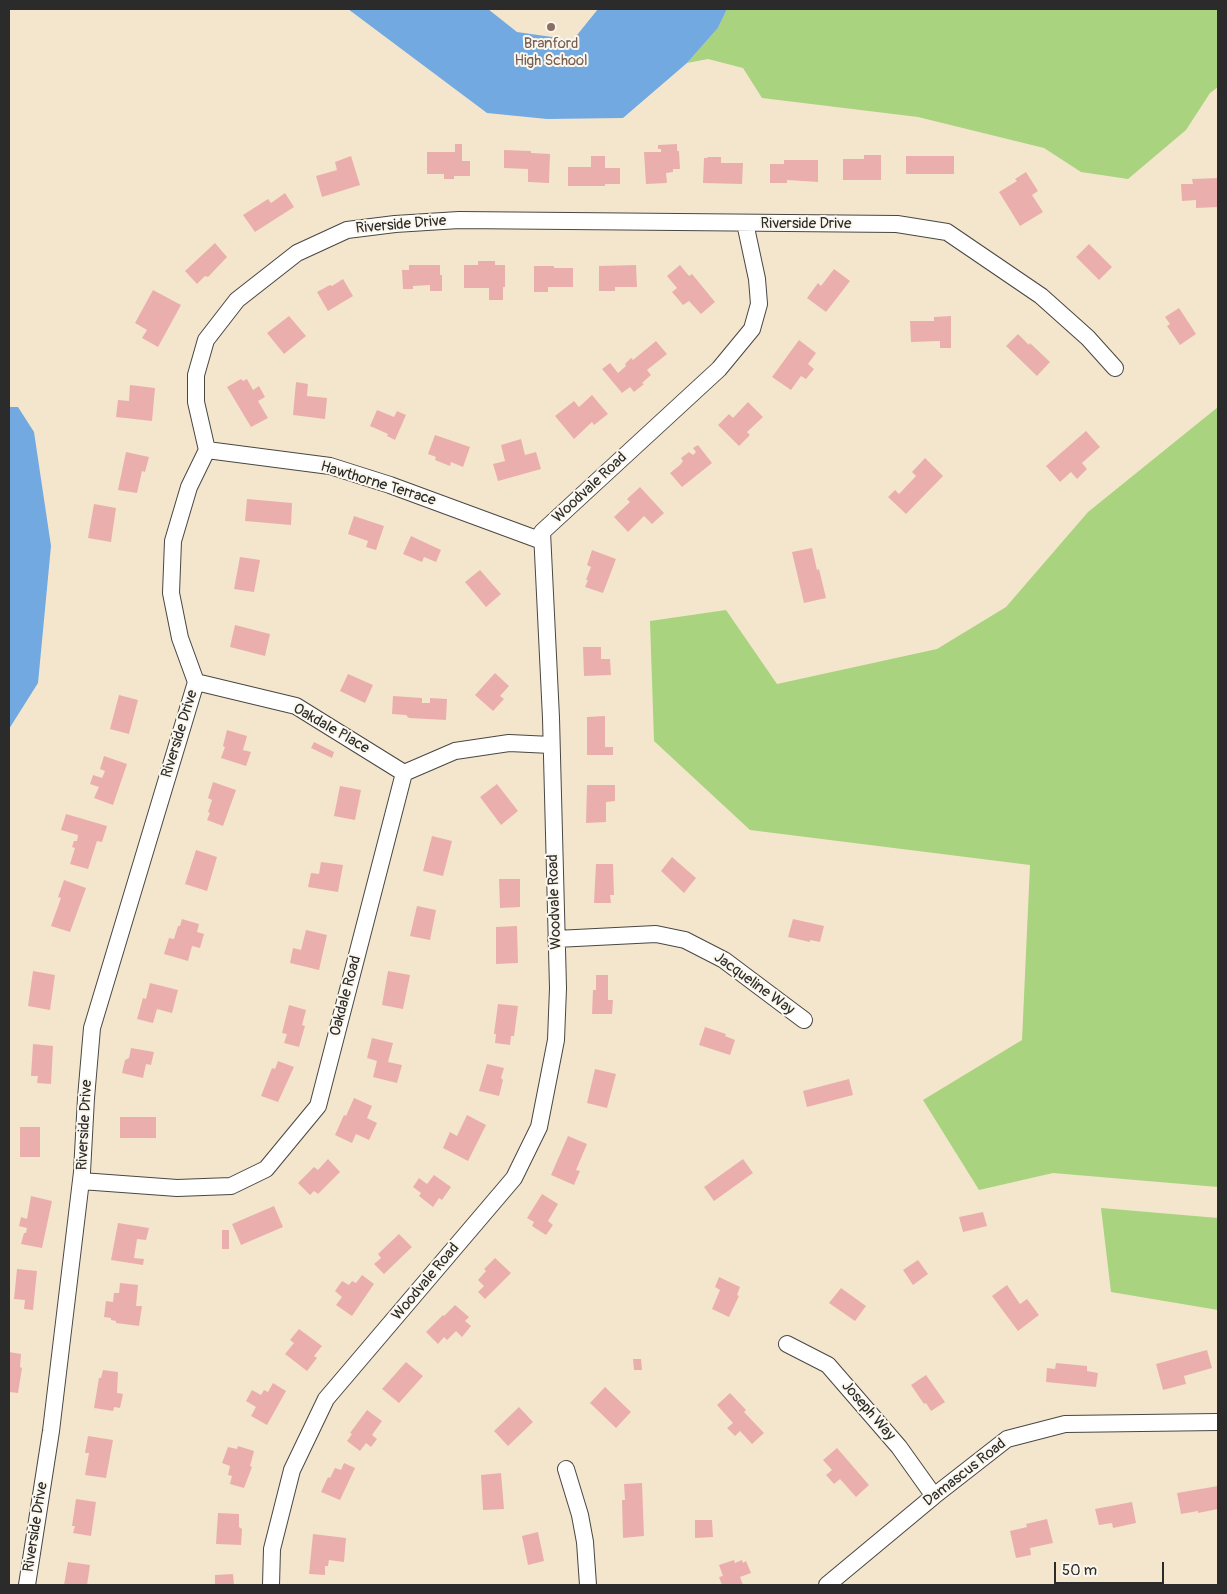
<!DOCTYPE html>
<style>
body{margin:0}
#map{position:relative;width:1227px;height:1594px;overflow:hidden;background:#f4e6cd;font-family:Pangolin,sans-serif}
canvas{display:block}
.frame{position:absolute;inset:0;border:10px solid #2b2b2b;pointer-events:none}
.scale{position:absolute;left:1054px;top:1562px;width:110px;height:22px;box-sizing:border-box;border:2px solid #2b2b2b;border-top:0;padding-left:6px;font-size:15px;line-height:18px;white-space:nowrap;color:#2b2b2b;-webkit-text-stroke:4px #fbf7ec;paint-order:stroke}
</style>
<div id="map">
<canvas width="1227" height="1594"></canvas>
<div class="frame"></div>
<div class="scale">50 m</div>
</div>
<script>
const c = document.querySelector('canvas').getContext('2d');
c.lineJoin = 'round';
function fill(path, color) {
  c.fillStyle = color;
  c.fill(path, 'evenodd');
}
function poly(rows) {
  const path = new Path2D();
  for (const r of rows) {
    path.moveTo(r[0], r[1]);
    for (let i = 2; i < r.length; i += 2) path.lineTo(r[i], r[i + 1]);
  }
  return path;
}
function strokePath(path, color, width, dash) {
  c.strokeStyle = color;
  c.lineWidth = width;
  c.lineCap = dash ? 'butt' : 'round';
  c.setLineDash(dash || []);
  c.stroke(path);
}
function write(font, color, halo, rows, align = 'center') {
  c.font = font + ' Pangolin,sans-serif';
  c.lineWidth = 4;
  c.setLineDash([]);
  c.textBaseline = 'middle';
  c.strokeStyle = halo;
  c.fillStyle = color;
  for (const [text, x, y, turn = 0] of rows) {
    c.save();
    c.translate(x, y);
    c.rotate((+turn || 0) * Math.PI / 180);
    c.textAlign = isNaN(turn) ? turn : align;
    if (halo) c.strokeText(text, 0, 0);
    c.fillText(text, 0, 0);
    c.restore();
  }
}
fill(poly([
 [727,9,1218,9,1218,87,1210,93,1186,130,1128,179,1081,172,1044,148,918,117,762,98,743,68,708,59,687,63,718,28],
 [1218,407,1218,1187,1053,1173,979,1190,923,1100,1022,1040,1030,865,750,830,654,741,650,621,726,610,777,684,937,649,1006,607,1088,512],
 [1101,1208,1218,1218,1218,1310,1111,1292]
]), '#a9d37e');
fill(poly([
 [348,9,488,9,517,32,573,40,598,9,727,9,718,28,687,63,623,118,547,119,487,113],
 [9,407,18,407,34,432,51,546,38,683,9,729]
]), '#72a9e0');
fill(poly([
 [455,144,462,144,462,161,470,161,470,176,454,176,454,179,444,179,444,174,427,174,427,152,455,152],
 [677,144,677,151,679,151,680,169,673,169,673,172,666,173,667,183,646,184,644,152,661,152,661,149,658,149,658,145],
 [504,150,531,151,531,153,550,154,549,183,528,182,528,169,504,168],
 [864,155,881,155,881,180,843,180,843,159,864,159],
 [351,156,360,185,322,197,316,176,337,170,335,162],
 [591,156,605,156,605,168,620,168,620,184,605,184,605,186,568,186,568,167,591,167],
 [906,156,954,156,954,174,906,174],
 [708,157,721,157,721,163,743,163,742,184,703,183,704,158,707,158],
 [784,160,818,160,818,182,787,180,787,183,770,183,770,164,784,164],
 [1026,172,1038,191,1032,195,1043,212,1020,226,999,192,1017,181,1015,179],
 [1218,178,1218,207,1196,208,1196,200,1182,201,1181,184,1193,184,1192,179],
 [285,193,294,207,255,232,243,215,268,199,271,203],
 [215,243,227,257,208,277,205,276,197,284,185,271],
 [1089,244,1112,267,1099,280,1076,257],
 [478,261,495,261,495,265,505,265,505,287,503,287,503,300,489,300,489,288,464,288,464,265,478,265],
 [409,265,440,265,440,275,442,275,442,291,430,291,430,285,413,286,413,289,403,289,402,270,409,270],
 [636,265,637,287,615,287,615,291,599,291,599,266],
 [680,265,689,276,692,274,715,302,701,314,689,301,683,305,672,292,677,288,667,276],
 [534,266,554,266,554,268,573,268,573,287,548,287,548,292,534,292],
 [834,269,850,281,826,312,807,298,818,283,821,286],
 [343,279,353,296,328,311,317,292,330,285,332,286],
 [153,290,181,305,158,347,142,338,147,330,135,323],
 [1179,308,1196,334,1180,345,1167,326,1170,324,1165,317],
 [289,316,306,336,284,354,267,333],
 [951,316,951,348,940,348,940,341,911,342,910,321,934,321,934,317],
 [1018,334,1029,345,1030,343,1050,362,1037,376,1006,346],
 [799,340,816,353,808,364,814,369,806,379,801,376,791,390,772,377],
 [656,341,667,354,647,370,651,375,642,383,644,384,634,392,630,387,622,393,602,369,610,363,618,373,626,366,625,364,631,358,633,360],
 [241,379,243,381,247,379,253,390,259,386,265,397,258,401,268,418,251,427,227,387],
 [296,382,308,384,307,396,327,398,325,419,293,415],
 [130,385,155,388,152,421,116,417,118,400,129,401],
 [592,395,608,414,594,425,592,422,574,439,555,416,574,401,579,407],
 [748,402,763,417,747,432,750,435,739,446,718,425,729,414,733,418],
 [377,410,394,417,397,411,406,415,395,440,387,436,388,434,370,426],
 [1086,431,1100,447,1082,463,1087,469,1077,479,1071,472,1060,482,1046,466],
 [435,435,470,447,463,467,451,462,450,466,435,460,436,457,428,454],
 [521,439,525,455,536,452,541,469,498,481,493,464,505,461,501,445],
 [698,445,712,463,682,487,670,473,680,465,683,461,681,458,689,452,693,455,696,452,693,448],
 [126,452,149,457,145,472,142,471,137,493,118,490],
 [925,458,943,476,906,514,888,497,895,490,899,494,916,476,912,472],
 [640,487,664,513,652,524,644,516,628,532,614,517,630,502,627,499],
 [247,499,292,503,291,525,245,521],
 [94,504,116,508,111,542,88,538],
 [354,516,384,526,376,550,366,547,368,541,348,534],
 [411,536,441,550,436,562,424,557,422,562,403,554],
 [812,548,817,570,819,569,826,598,804,603,792,552],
 [592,550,616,559,603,593,585,587,588,580,586,580,591,567,587,565],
 [240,557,260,560,254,592,234,589],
 [480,570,501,594,486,607,465,582],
 [235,625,270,634,265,656,230,647],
 [583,647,601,647,601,659,610,659,611,675,584,676],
 [495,673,509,686,500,696,504,699,493,711,475,695],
 [348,674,373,685,365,703,340,691],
 [119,695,138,700,129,734,110,729],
 [393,696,422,698,422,703,430,703,430,698,447,699,446,720,409,718,406,715,392,714],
 [605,716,605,747,613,747,613,755,587,755,587,717],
 [227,730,247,736,243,750,251,752,246,766,221,758,225,747,223,746],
 [314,742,334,752,332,758,311,748],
 [104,756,127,764,113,805,94,798,99,787,90,784,93,775,102,778,105,771,100,769],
 [213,782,236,790,223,826,207,820,210,813,208,812,212,800,208,798],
 [497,784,518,811,501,825,480,797],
 [587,785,615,785,615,801,606,802,606,822,586,823],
 [340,786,361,790,355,820,334,816],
 [66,814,107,826,102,842,97,841,88,869,70,864,75,848,72,847,74,841,77,841,78,835,61,830],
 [432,836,452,841,443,876,423,871],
 [196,850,217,857,207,891,185,884],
 [672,857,696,878,684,893,661,871],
 [321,862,343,865,338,892,308,887,311,873,319,874],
 [596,864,613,864,614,895,610,895,611,903,594,903],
 [499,879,520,879,520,907,500,908],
 [64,880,86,888,70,932,51,926,61,898,58,897],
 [417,906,436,910,430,940,410,936],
 [182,919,199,924,197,932,204,934,200,948,192,946,188,961,164,954,169,938,174,939,178,926,180,926],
 [793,919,824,926,820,942,810,940,810,942,788,937],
 [517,926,518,963,496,964,496,927],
 [306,930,327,935,319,970,290,963,293,948,301,950],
 [33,971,55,975,50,1010,28,1006],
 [388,971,410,975,403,1009,382,1005],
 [596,975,608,975,608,1000,613,1000,612,1014,592,1014,593,990,596,990],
 [150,983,178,990,172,1013,157,1009,153,1023,137,1019,143,998,146,999],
 [498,1004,518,1006,514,1036,511,1036,510,1045,495,1043,496,1034,494,1034],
 [289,1005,306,1010,302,1025,305,1026,299,1047,284,1043,287,1034,282,1033],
 [705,1027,726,1034,725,1036,735,1040,730,1055,699,1045],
 [372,1038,393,1043,388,1062,402,1065,397,1083,373,1077,377,1061,367,1058],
 [33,1044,53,1046,51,1084,37,1083,38,1076,31,1076],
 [131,1048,154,1052,151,1065,146,1064,143,1078,122,1073,125,1060,129,1058],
 [278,1061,294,1067,278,1102,261,1096,272,1068,275,1069],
 [487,1064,504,1068,501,1078,503,1080,499,1096,479,1091],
 [595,1069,616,1074,607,1108,587,1103],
 [849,1079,853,1095,807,1107,803,1091],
 [354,1098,372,1106,367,1118,377,1123,369,1140,356,1134,352,1143,335,1135,344,1115,346,1116],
 [467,1115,486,1125,468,1161,443,1148,450,1132,457,1136],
 [120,1117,156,1117,156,1138,120,1138],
 [20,1127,40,1127,40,1157,20,1157],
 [568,1136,587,1144,576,1170,580,1171,574,1185,551,1175],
 [328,1159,340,1172,318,1194,314,1191,310,1195,298,1183,314,1167,318,1170],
 [743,1159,753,1173,714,1201,704,1187],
 [434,1175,451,1187,442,1200,439,1198,433,1207,419,1196,421,1193,413,1187,419,1178,427,1184],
 [542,1194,558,1204,548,1221,553,1225,546,1235,532,1226,534,1222,527,1218],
 [31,1196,52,1201,42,1248,21,1244,24,1233,26,1233,27,1228,19,1226,21,1217,27,1219],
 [274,1206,283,1227,241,1245,232,1224],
 [983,1212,987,1226,963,1232,959,1217],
 [118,1223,149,1228,146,1240,137,1239,134,1258,144,1259,143,1265,111,1260],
 [222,1230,229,1230,229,1249,222,1249],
 [399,1234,412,1247,384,1274,374,1264,381,1258,378,1254],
 [495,1258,511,1273,485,1299,478,1292,484,1286,478,1280,486,1271,484,1269],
 [918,1260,928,1274,913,1285,903,1270],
 [17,1269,37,1271,33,1310,24,1309,25,1300,14,1299],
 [362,1275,374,1284,352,1316,336,1305,342,1297,335,1291,342,1281,349,1285,352,1281,356,1283],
 [719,1277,740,1287,737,1295,739,1296,729,1317,712,1309,720,1290,715,1287],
 [120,1283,138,1285,136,1306,142,1306,139,1326,116,1323,116,1321,111,1320,111,1318,104,1317,106,1301,113,1302,114,1293,119,1293],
 [1007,1285,1020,1304,1027,1299,1039,1315,1018,1331,992,1296],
 [841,1288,866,1306,855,1321,829,1303],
 [455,1305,469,1317,465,1321,471,1326,462,1337,456,1331,447,1340,444,1337,438,1344,426,1332,443,1315,444,1316],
 [299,1329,322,1346,314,1356,317,1358,307,1371,285,1354,294,1343,290,1340],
 [1207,1350,1212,1368,1184,1376,1186,1384,1163,1390,1156,1364],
 [9,1352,21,1354,20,1367,22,1368,18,1393,9,1392],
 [633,1359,641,1359,642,1370,634,1370],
 [406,1362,423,1376,399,1403,382,1389],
 [1056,1363,1087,1366,1087,1371,1098,1373,1096,1387,1046,1382,1047,1368,1055,1369],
 [103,1370,118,1372,117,1393,123,1394,120,1408,114,1407,113,1411,94,1408,99,1378,101,1378],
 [926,1375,945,1402,931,1411,926,1403,924,1404,911,1385],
 [273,1383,286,1391,267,1425,251,1416,256,1407,246,1401,252,1390,261,1395,264,1390,268,1392],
 [605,1387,631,1412,616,1428,590,1403],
 [730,1393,746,1410,744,1412,764,1433,752,1444,740,1431,735,1436,727,1428,733,1423,717,1405],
 [519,1407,533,1422,508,1446,494,1431],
 [367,1410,382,1421,372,1435,377,1439,371,1447,366,1443,360,1451,347,1441,352,1434,350,1433],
 [88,1436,113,1440,106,1478,85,1475,89,1453,85,1453],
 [238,1446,254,1451,250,1466,252,1467,244,1488,230,1484,232,1476,228,1475,230,1466,222,1463,228,1447,237,1449],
 [837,1448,869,1485,856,1497,840,1479,834,1484,826,1475,832,1470,823,1460],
 [344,1463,355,1468,340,1500,321,1492,328,1477,330,1478,335,1468,341,1470],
 [501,1473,504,1509,483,1510,481,1475],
 [642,1483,644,1536,623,1538,622,1500,625,1500,624,1484],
 [1218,1486,1218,1509,1198,1513,1198,1511,1181,1514,1177,1493],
 [76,1499,96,1502,91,1536,73,1533,75,1526,72,1526],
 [1132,1502,1136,1523,1113,1528,1112,1523,1099,1525,1095,1509],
 [218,1513,239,1514,239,1527,242,1529,241,1545,216,1544],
 [1047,1519,1053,1543,1030,1548,1031,1555,1016,1558,1010,1531,1027,1527,1026,1524],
 [695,1520,712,1520,713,1537,695,1538],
 [538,1532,544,1561,528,1565,522,1536],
 [313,1534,346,1538,344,1562,329,1560,328,1566,325,1566,325,1575,309,1574],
 [734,1560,735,1563,742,1560,743,1563,746,1561,751,1573,740,1577,743,1585,722,1585,719,1577,723,1576,719,1565],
 [68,1562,90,1565,87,1585,64,1585],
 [233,1574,234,1585,215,1585,215,1575]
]), '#eaafad');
const minor = poly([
 [207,450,330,466,390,485,542,541],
 [196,682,296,706,404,773],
 [556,939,656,934,685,940,724,960,804,1020],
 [81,1181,177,1188,231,1186,266,1169,318,1106,404,773,455,751,509,743,551,745],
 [787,1344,828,1365,899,1447,934,1496],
 [566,1469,580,1515,585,1542,588,1585],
 [27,1585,51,1431,82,1172,86,1098,92,1028,196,682,180,638,171,593,173,541,189,487,207,450,196,402,196,375,206,340,237,300,297,253,347,230,395,224,459,220,897,224,947,232,1041,296,1088,338,1115,368],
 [271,1585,272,1549,292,1470,326,1399,514,1178,539,1127,556,1040,558,988,551,718,542,532,719,369,752,329,759,304,757,279,745,223],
 [827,1585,934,1496,1007,1439,1065,1424,1218,1422]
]);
strokePath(minor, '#494743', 18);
strokePath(minor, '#fff', 16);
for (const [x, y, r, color] of [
 [551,27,5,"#8d6e63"]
]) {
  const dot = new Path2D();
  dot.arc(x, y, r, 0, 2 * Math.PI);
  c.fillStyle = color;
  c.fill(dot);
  strokePath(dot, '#fbf7ec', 2);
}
write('15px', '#785e54', '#fbf7ec', [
 ["Branford",551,44],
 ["High School",551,61]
]);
write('15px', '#2b2b2b', '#fbf7ec', [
 ["Riverside Drive",806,224],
 ["Riverside Drive",401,225,-5],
 ["Hawthorne Terrace",378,484,17],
 ["Woodvale Road",590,488,-43],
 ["Oakdale Place",331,729,30],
 ["Riverside Drive",180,734,-73],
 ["Woodvale Road",555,902,-92],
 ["Jacqueline Way",754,984,36],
 ["Oakdale Road",346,996,-75],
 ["Riverside Drive",85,1125,-87],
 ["Woodvale Road",426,1282,-50],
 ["Joseph Way",868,1411,49],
 ["Damascus Road",965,1473,-38],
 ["Riverside Drive",36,1527,-81]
]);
</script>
